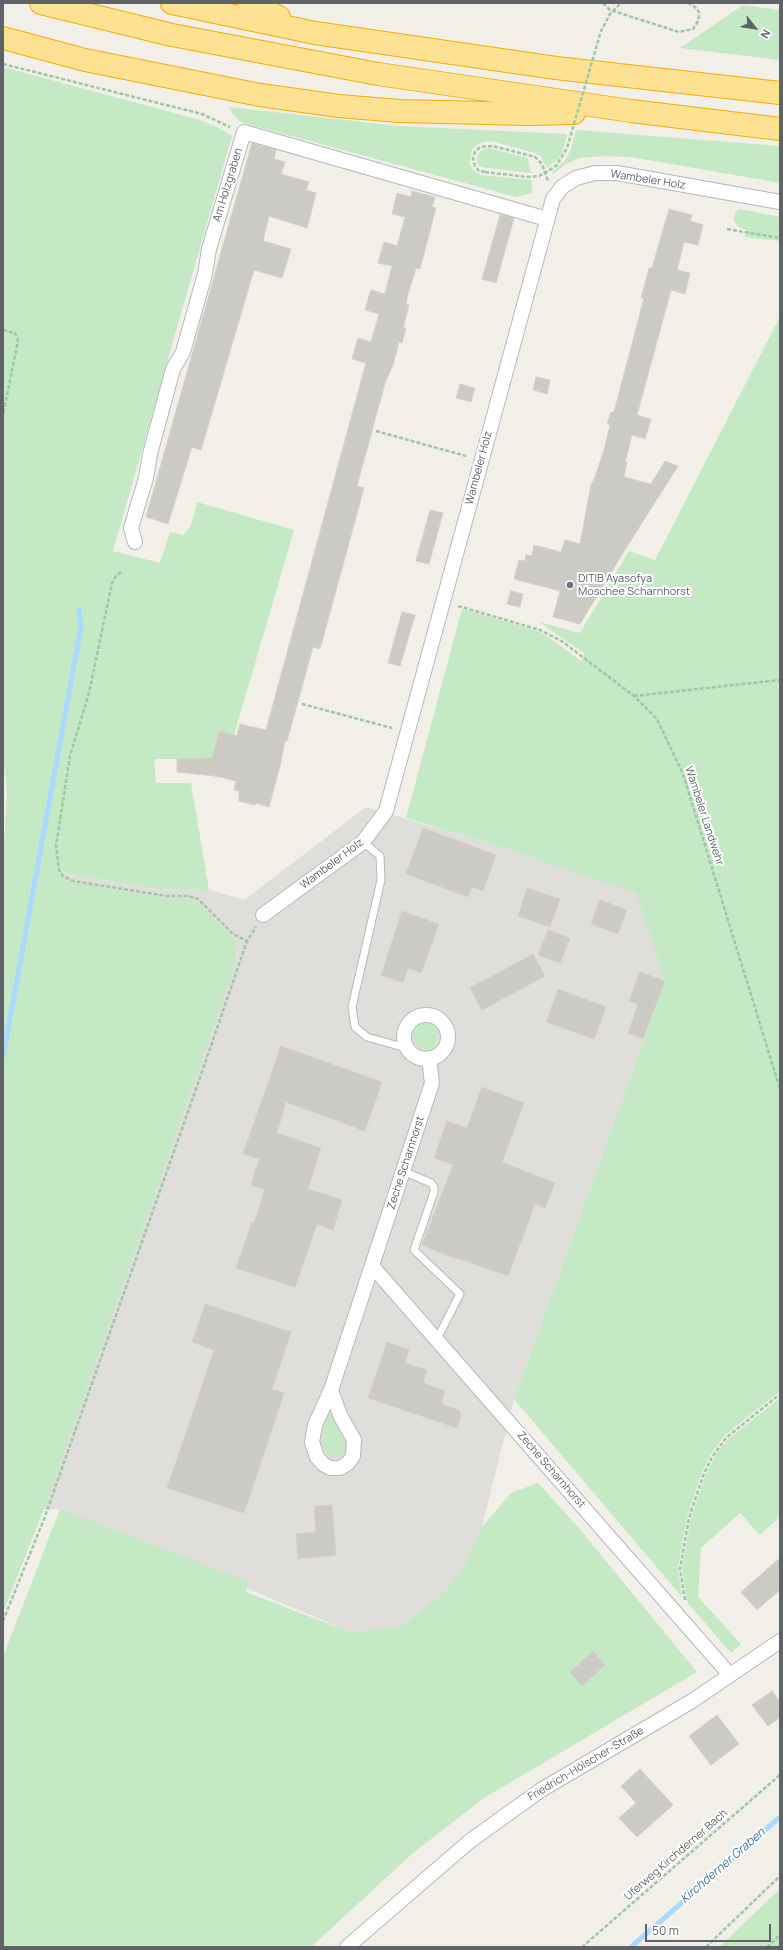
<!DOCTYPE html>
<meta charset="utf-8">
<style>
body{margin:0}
#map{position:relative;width:783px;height:1950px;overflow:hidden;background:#f1efe8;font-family:Manrope,sans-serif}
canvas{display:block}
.frame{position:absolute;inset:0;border:4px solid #5f6368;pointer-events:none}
.north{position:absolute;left:735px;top:8px;width:40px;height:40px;-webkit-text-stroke:3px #fff;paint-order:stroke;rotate:120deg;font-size:11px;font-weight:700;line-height:16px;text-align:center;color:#5f6368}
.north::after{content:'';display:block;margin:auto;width:14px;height:18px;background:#5f6368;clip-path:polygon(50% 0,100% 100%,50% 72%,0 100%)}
.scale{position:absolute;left:645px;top:1924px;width:126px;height:18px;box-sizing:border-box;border:2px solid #5f6368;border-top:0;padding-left:5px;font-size:12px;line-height:14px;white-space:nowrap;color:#5f6368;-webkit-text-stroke:3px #fff;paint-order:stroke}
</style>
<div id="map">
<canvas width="783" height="1950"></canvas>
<div class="frame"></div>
<div class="north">N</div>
<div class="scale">50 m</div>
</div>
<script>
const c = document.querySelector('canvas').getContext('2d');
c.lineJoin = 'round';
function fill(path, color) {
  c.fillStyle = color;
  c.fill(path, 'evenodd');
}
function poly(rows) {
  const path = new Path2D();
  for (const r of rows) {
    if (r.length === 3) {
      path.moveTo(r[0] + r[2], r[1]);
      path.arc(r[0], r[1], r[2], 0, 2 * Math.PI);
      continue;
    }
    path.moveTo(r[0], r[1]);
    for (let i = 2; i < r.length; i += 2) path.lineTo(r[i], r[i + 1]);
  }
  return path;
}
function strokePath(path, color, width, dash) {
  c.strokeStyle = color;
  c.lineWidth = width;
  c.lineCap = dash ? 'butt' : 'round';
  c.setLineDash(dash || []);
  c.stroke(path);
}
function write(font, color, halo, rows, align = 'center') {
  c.font = font + ' Manrope,sans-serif';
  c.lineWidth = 4;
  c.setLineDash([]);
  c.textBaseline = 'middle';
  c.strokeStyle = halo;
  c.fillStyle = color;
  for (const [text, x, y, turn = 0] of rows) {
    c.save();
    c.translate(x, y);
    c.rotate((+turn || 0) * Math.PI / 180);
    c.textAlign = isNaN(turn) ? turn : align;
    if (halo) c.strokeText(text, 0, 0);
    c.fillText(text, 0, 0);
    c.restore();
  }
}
fill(poly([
 [366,807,501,847,636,892,665,981,514,1399,482,1527,461,1572,438,1598,399,1627,350,1632,60,1509,3,1511,56,872,157,889,209,890,244,900]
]), '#e0deda');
fill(poly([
 [743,5,780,10,780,60,680,48],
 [3,67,200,120,217,127,232,136,113,551,160,563,170,532,183,535,191,525,197,502,294,530,234,735,219,732,212,759,154,759,156,783,191,783,209,890,157,889,57,872,70,882,164,898,186,899,197,902,231,935,236,944,236,962,44,1509,3,1613,3,863,7,791,3,758],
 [228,107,399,126,567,134,563,150,559,158,547,168,541,157,535,153,491,141,478,144,472,149,470,164,473,170,481,175,532,180,532,193,516,197,240,122],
 [576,130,780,146,780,183,631,157,601,156,580,158,566,164,553,174,552,172,565,161,571,149],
 [489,148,528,158,531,173,480,167,477,163,477,157,479,153,482,150],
 [739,209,780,217,780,241,745,237,746,230,737,226,734,220,735,213],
 [780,317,780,1391,724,1436,711,1454,701,1475,687,1518,678,1568,682,1597,514,1399,665,981,636,893,501,847,406,818,462,609,541,632,581,661,585,654,539,622,580,633,629,551,655,560],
 [423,1022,433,1023,438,1032,434,1052,422,1050,413,1038,413,1030,417,1025],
 [780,1398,780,1517,760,1535,740,1513,701,1548,698,1597,741,1644,731,1653,687,1602,682,1568,691,1518,705,1476,715,1456,727,1440],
 [326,1413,332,1414,338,1430,346,1444,346,1450,337,1458,331,1458,327,1455,321,1445],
 [538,1483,578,1527,697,1672,484,1798,413,1853,311,1947,3,1947,3,1657,60,1509,249,1582,246,1592,350,1632,399,1627,438,1598,461,1572,482,1527,511,1493],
 [780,1889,780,1947,719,1947]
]), '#c5e8c5');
strokePath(poly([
 [3,1057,81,627,79,610],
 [631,1947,780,1817]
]), '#aadaff', 5);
const building = poly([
 [252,143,276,150,274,159,285,162,281,174,309,182,306,190,316,193,312,209,307,228,269,216,263,241,291,249,282,278,254,270,201,450,192,447,168,524,146,517,252,143],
 [412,191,435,197,432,207,436,208,420,269,416,268,408,294,406,304,409,305,403,328,406,328,402,343,399,342,393,365,385,383,357,486,364,488,320,649,313,647,287,741,285,740,281,762,269,807,256,803,255,805,239,801,239,791,234,790,236,781,215,776,177,772,177,759,212,758,219,731,237,736,240,724,266,730,366,363,352,359,358,338,371,342,379,314,365,310,368,299,371,290,385,294,392,266,378,263,381,252,384,242,397,246,405,217,392,214,397,193,411,197,412,191],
 [669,209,692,215,690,221,703,225,698,245,684,242,677,270,690,273,685,294,671,290,637,415,651,419,645,439,632,435,625,462,627,462,624,477,651,484,665,461,678,466,626,548,580,624,553,617,560,591,514,579,519,560,525,561,526,555,532,556,534,545,561,552,565,540,580,544,591,485,595,477,604,450,610,425,607,424,611,412,614,412,644,298,641,298,647,276,649,268,652,268,669,209],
 [500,215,514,218,496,283,482,279,500,215],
 [536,377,550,380,547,394,533,390,536,377],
 [460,384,475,388,471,402,456,398,460,384],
 [430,510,443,513,429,564,416,561,430,510],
 [511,591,523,594,520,607,507,604,511,591],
 [402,612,415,615,400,666,388,663,402,612],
 [423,828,496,855,483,891,472,887,468,897,406,874,423,828],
 [527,888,560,899,550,927,518,916,527,888],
 [600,900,627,910,618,934,591,924,600,900],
 [402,911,439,924,421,973,408,968,403,983,381,975,402,911],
 [548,930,570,938,560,963,538,955,548,930],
 [533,954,545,976,482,1010,470,988,533,954],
 [640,972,665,981,643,1039,628,1033,638,1004,629,1001,640,972],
 [558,989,606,1007,594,1039,546,1022,558,989],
 [281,1046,382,1082,365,1131,286,1102,277,1133,321,1148,308,1189,342,1200,333,1230,317,1224,295,1287,236,1268,252,1222,254,1223,265,1190,251,1185,259,1159,243,1154,281,1046],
 [482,1087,524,1103,502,1162,555,1183,545,1208,535,1204,508,1276,466,1261,451,1257,422,1245,453,1165,434,1158,447,1121,467,1128,482,1087],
 [205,1304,291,1332,272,1389,284,1393,244,1513,167,1488,214,1350,192,1342,205,1304],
 [387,1342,409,1350,405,1363,427,1370,423,1383,445,1391,441,1404,459,1410,461,1416,457,1428,368,1398,387,1342],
 [332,1505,336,1555,298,1559,296,1534,316,1532,314,1506,332,1505],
 [780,1558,780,1590,757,1610,741,1592,780,1558],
 [593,1651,605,1665,582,1686,570,1672,593,1651],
 [772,1691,780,1702,780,1717,768,1726,752,1705,772,1691],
 [717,1715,739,1744,711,1765,689,1736,717,1715],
 [640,1769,673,1805,637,1837,619,1818,636,1803,621,1786,640,1769]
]);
fill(building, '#cccac5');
strokePath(building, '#d6d1c6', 1);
const lane = poly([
 [363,842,380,856,381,880,352,1007,355,1027,367,1037,406,1048],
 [403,1171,431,1183,434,1187,434,1192,414,1250,460,1294,437,1339]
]);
const street = poly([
 [135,542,131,528,146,478,150,454,173,369,183,352,205,274,209,249,244,132,547,219],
 [263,915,363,842,386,811,553,199,562,187,576,178,595,173,617,173,780,202],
 [426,1037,22],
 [372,1266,730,1675],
 [331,1390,340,1415,354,1440,353,1456,348,1463,340,1468,330,1468,323,1464,317,1457,312,1442,315,1425,331,1390,432,1083,429,1058],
 [347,1947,470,1841,541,1790,692,1701,780,1641]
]);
const highway = poly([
 [41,3,172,35,378,74,631,111,780,129],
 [172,3,315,33,556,68,780,93],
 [249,3,279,17],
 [3,38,85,60,260,95,339,106,399,111,530,114,574,113]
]);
strokePath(lane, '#b5b8bc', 9);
strokePath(street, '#b5b8bc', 16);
strokePath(highway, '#f9ab00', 24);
strokePath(poly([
 [603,3,610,10,679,32,693,29,697,23,699,17,699,12,695,7,688,3],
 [3,64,202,114,230,127],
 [485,172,479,171,475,166,473,159,475,152,480,147,493,146,535,157,542,164,548,181],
 [727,229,780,238],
 [3,330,15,333,18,341,3,415],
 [376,431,466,456],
 [121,572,116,576,112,583,89,693,70,756,56,846,59,870,63,876,73,881,167,896,188,896,198,899,233,934,247,941],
 [458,606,540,630,563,642,634,696,657,719,683,774,780,1089],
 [634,696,780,680],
 [302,704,392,728],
 [685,1600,680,1569,689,1518,703,1476,712,1457,726,1438,780,1394],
 [3,1621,44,1519,202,1072,247,941,256,927],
 [582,1947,780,1775],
 [706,1947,780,1876],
 [767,1947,780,1935]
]), '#9cc7a9', 2.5, [4, 2]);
strokePath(lane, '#fff', 7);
strokePath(street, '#fff', 14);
strokePath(highway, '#fde293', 22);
strokePath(poly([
 [485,172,528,177,539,176,556,166,567,148,601,31,610,14,621,3]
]), '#9cc7a9', 2.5, [4, 2]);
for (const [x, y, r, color] of [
 [570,585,4,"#6b7280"]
]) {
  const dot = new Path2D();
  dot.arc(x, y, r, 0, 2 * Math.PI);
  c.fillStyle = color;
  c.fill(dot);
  strokePath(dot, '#fff', 1.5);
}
write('11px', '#5f6368', '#fff', [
 ["Wambeler Holz",648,180,9],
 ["Am Holzgraben",228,185,-73],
 ["Wambeler Holz",479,468,-75],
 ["Wambeler Landwehr",704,816,72],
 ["Wambeler Holz",332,864,-37],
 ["Zeche Scharnhorst",406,1163,-72],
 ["Zeche Scharnhorst",551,1470,49],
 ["Friedrich-Hölscher-Straße",586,1764,-31],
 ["Uferweg Kirchderner Bach",676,1855,-41]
]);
write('11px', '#5b616d', '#fff', [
 ["DITIB Ayasofya",578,579],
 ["Moschee Scharnhorst",578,592]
], 'left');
write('italic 12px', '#4174aa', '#fff', [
 ["Kirchderner Graben",723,1866,-41]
]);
</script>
